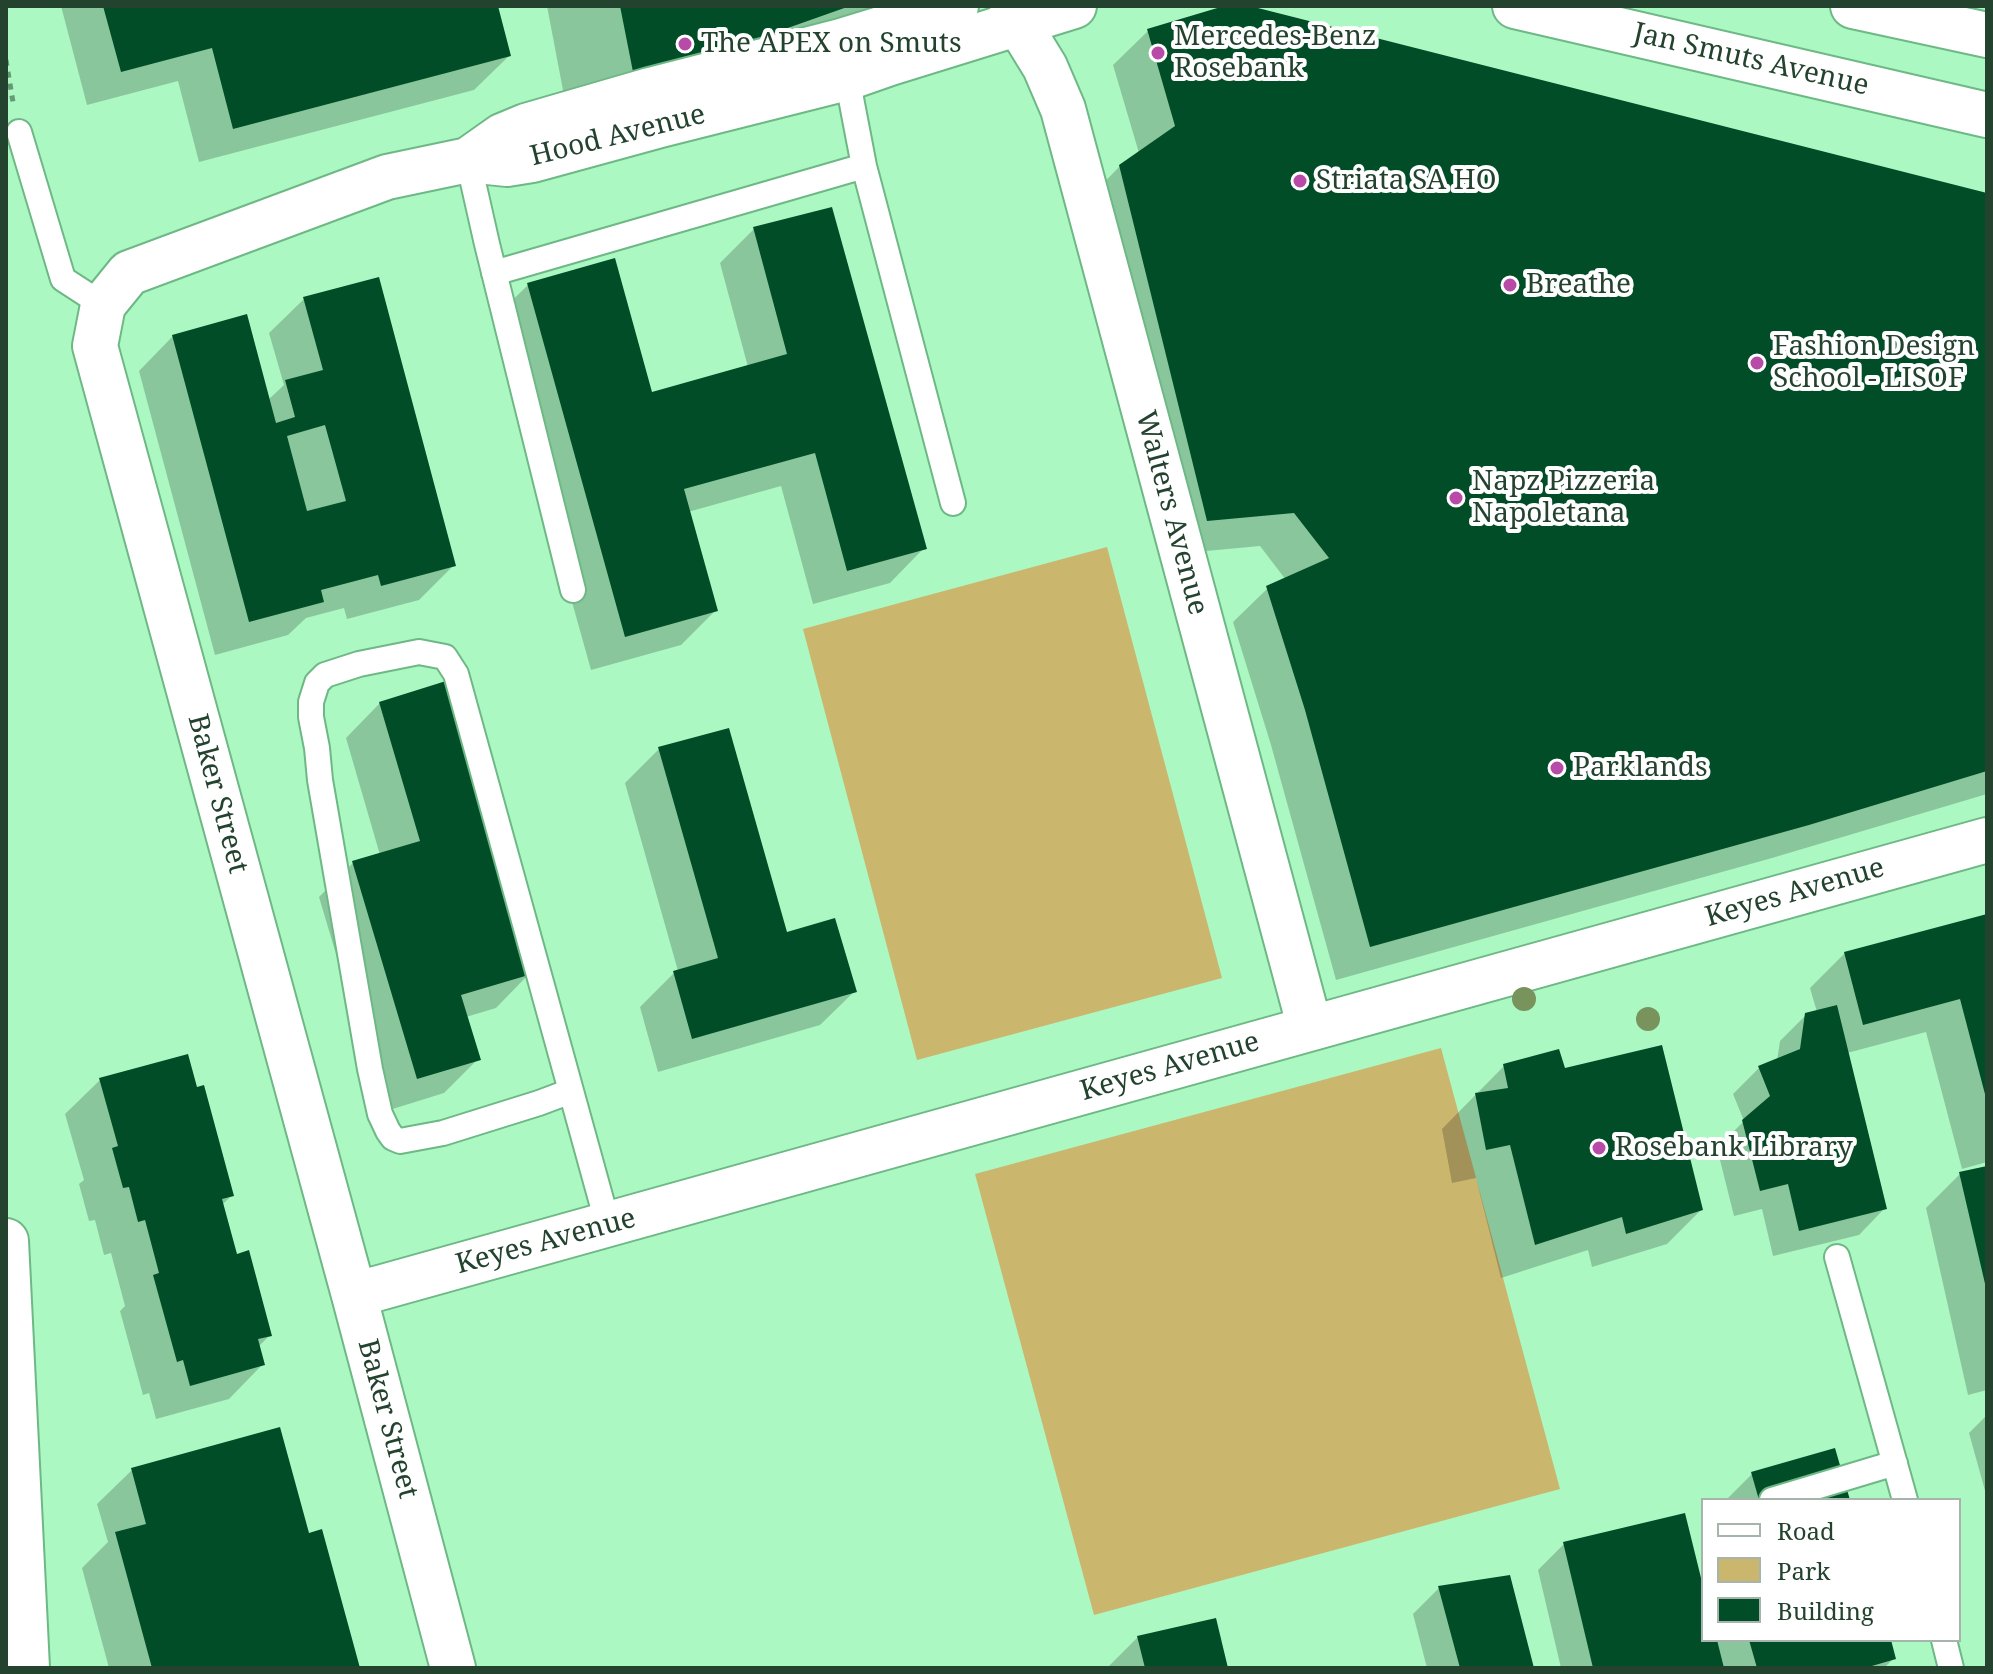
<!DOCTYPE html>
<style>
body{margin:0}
#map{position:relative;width:1993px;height:1674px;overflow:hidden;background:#acf8c3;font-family:"Noto Serif",serif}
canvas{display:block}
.frame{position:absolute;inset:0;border:8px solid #23432e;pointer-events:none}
.legend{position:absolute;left:1701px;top:1498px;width:260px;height:144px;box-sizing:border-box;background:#fff;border:2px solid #a7b4ab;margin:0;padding:10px 14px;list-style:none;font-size:24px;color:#23432e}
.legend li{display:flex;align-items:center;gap:16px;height:40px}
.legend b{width:40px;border:2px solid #a7b4ab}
</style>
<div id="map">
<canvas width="1993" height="1674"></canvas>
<div class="frame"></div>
<ul class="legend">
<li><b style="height:10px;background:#fff"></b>Road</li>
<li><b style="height:22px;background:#cbb66e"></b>Park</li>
<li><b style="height:22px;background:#014d27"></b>Building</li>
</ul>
</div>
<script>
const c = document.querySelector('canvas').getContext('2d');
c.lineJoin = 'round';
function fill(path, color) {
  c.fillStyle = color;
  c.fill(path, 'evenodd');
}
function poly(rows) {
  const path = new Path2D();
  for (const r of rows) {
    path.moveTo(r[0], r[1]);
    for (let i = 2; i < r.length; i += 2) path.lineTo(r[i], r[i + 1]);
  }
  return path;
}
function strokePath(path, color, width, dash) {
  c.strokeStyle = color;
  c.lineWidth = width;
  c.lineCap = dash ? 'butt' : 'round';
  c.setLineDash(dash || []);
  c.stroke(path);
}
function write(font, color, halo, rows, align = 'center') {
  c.font = font + ' "Noto Serif",serif';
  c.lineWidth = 8;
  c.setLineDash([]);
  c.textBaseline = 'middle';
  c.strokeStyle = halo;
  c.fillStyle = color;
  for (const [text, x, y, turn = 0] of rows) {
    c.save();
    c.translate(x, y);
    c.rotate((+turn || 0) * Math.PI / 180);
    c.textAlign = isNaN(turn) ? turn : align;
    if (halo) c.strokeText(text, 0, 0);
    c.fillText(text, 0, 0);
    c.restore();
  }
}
fill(poly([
 [1107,547,1222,978,917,1060,803,629],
 [1441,1048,1560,1489,1094,1615,975,1174]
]), '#cbb66e');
fill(poly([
 [61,6,496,6,509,56,474,90,199,162,178,81,87,105],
 [547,6,885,6,573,143],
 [1232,6,1242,6,1987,195,1987,794,1772,858,1336,980,1271,745,1233,622,1268,588,1286,580,1260,546,1174,554,1086,201,1120,166,1139,153,1113,65,1148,31],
 [754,229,924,548,890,583,813,604,781,486,688,512,716,610,681,645,591,670,493,319,528,285,650,395,748,367,720,263],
 [304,299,454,565,419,600,347,619,344,608,306,618,288,635,215,655,139,371,173,336,268,400,284,385,269,333],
 [380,703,530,973,496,1008,466,1017,478,1059,444,1093,383,1112,319,897,353,863,380,855,346,738],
 [659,749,785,934,855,991,820,1025,658,1072,640,1007,674,973,678,971,625,783],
 [1987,917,1987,1162,1962,1169,1926,1032,1847,1053,1885,1208,1859,1235,1773,1256,1762,1209,1734,1216,1717,1148,1744,1121,1733,1094,1759,1068,1777,1061,1780,1041,1806,1015,1817,1012,1810,988,1845,953],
 [1504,1066,1564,1071,1701,1210,1667,1244,1592,1267,1588,1250,1501,1278,1476,1178,1452,1183,1442,1129],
 [100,1080,232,1195,222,1205,235,1256,270,1335,258,1347,263,1364,229,1399,156,1419,149,1393,143,1395,120,1311,125,1306,111,1253,104,1255,95,1220,89,1221,79,1184,84,1180,65,1114],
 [1987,1168,1987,1390,1968,1395,1926,1208,1960,1174],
 [1987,1415,1987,1498,1969,1433],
 [132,1470,308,1536,358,1668,109,1668,82,1568,108,1542,97,1504],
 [1752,1474,1848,1500,1726,1500],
 [1564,1544,1703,1594,1703,1640,1888,1640,1894,1658,1884,1668,1561,1668,1538,1570],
 [1439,1588,1532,1668,1427,1668,1413,1614],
 [1138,1637,1226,1668,1107,1668]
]), '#0003');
fill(poly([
 [103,6,498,6,511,56,233,129,212,48,121,72],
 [620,6,850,6,635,82],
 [1224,6,1250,6,1987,193,1987,771,1809,825,1370,947,1305,710,1266,586,1329,558,1294,513,1207,521,1119,165,1175,126,1147,29],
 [832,207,927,549,847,571,815,453,684,489,718,611,625,637,527,283,615,258,652,392,787,354,753,227],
 [379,277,456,566,381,586,378,575,321,590,324,602,249,622,172,335,247,314,276,423,295,417,285,380,323,370,303,297],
 [325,425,346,501,307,511,287,436],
 [446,681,532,974,461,995,481,1060,417,1079,352,861,420,841,379,702],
 [729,728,787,932,835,918,857,992,692,1039,673,971,718,958,658,747],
 [1987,914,1987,1098,1986,1098,1960,999,1863,1025,1844,952],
 [1837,1005,1887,1209,1799,1231,1788,1184,1760,1191,1742,1120,1770,1096,1758,1066,1800,1049,1805,1013],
 [1662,1045,1703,1210,1626,1234,1622,1217,1535,1245,1510,1145,1486,1150,1475,1093,1508,1088,1503,1064,1559,1049,1565,1068],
 [188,1054,197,1087,204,1085,234,1196,222,1199,237,1254,249,1250,272,1336,258,1339,265,1365,190,1386,183,1360,177,1362,153,1275,159,1273,145,1220,138,1222,129,1187,123,1188,112,1148,118,1146,99,1078],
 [1987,1166,1987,1288,1986,1288,1959,1172],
 [280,1427,309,1533,322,1529,360,1668,152,1668,115,1532,146,1524,131,1468],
 [1835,1448,1850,1500,1759,1500,1751,1472],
 [1685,1513,1703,1586,1703,1640,1717,1640,1724,1668,1593,1668,1563,1542],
 [1510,1575,1534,1668,1460,1668,1438,1586],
 [1216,1618,1228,1668,1145,1668,1137,1636],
 [1749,1640,1891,1640,1896,1659,1865,1668,1757,1668]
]), '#014d27');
const service = poly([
 [845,67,864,166,953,503],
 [19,132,63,279,103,305],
 [468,160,487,244,573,590],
 [494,273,864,166],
 [571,1091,539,1103,443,1133,400,1141,393,1138,388,1131,380,1114,370,1069,320,780,317,748,311,717,311,702,317,683,325,675,359,664,419,652,445,657,456,674,608,1225],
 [1837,1257,1905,1500],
 [1772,1500,1895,1463],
 [1944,1640,1951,1668]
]);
const minor = poly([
 [1012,6,1018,23,1045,67,1063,109,1310,1028],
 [468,160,502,136,526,126,650,90,841,41,956,6],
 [354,1295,1987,840],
 [453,1668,354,1295,95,346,103,305,129,273,387,177,468,160,507,164,532,160,660,125,847,78,890,63,1074,6]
]);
const secondary = poly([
 [1515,6,1987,115],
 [1853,6,1987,35],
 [6,1241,27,1668]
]);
strokePath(service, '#6eb886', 28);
strokePath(minor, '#6eb886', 48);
strokePath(secondary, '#6eb886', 48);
strokePath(poly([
 [6,60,13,102]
]), '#659a76', 5, [6, 6]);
strokePath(service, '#fff', 24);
strokePath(minor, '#fff', 44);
strokePath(secondary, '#fff', 44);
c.fillStyle = '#79935c';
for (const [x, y] of [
 [1524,999],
 [1648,1019]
]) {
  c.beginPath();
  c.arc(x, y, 12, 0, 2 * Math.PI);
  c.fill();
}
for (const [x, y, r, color] of [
 [685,44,8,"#b84aa8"],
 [1158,53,8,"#b84aa8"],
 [1300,181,8,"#b84aa8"],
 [1510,285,8,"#b84aa8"],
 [1757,363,8,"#b84aa8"],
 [1456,498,8,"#b84aa8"],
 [1557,768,8,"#b84aa8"],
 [1599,1148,8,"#b84aa8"]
]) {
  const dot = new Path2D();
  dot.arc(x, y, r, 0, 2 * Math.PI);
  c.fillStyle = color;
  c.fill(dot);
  strokePath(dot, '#fff', 3);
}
write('28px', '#23432e', '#fff', [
 ["Mercedes-Benz",1174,37],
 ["Rosebank",1174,69],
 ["The APEX on Smuts",701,44],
 ["Striata SA HO",1316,181],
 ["Breathe",1526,285],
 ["Fashion Design",1773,347],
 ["School - LISOF",1773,379],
 ["Napz Pizzeria",1472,482],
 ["Napoletana",1472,514],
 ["Parklands",1573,768],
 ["Rosebank Library",1615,1148]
], 'left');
write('28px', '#23432e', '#fff', [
 ["Jan Smuts Avenue",1751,60,13],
 ["Hood Avenue",618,136,-14],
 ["Walters Avenue",1171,513,75],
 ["Baker Street",217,794,75],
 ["Keyes Avenue",1795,893,-16],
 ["Keyes Avenue",1170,1067,-16],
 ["Keyes Avenue",546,1242,-15],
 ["Baker Street",387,1419,75]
]);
</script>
